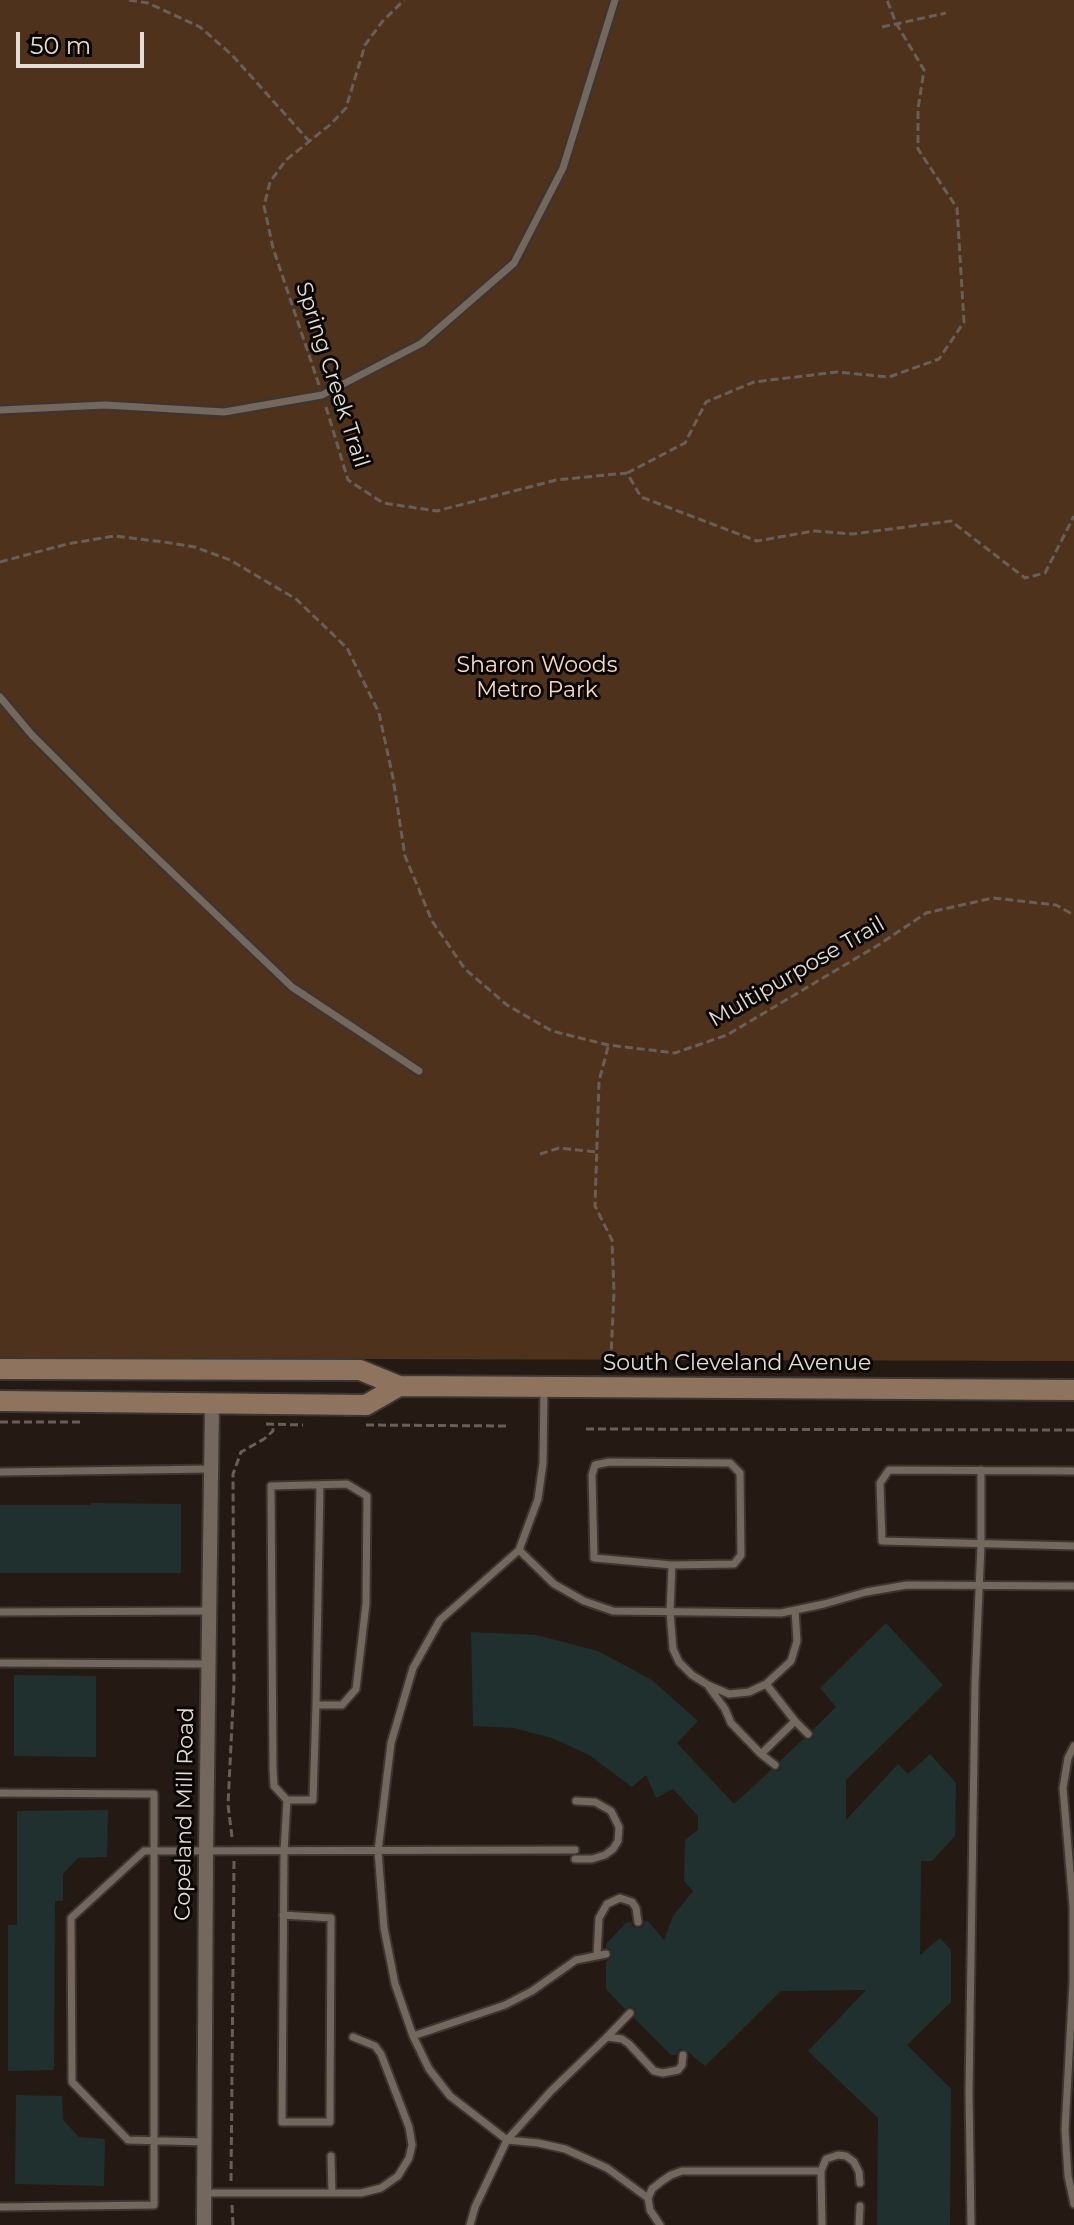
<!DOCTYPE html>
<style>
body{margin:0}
#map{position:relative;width:1074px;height:2225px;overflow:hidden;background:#241a13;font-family:Montserrat,sans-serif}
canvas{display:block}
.scale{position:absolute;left:16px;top:32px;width:128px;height:36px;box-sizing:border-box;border:4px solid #e4ddd8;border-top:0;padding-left:10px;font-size:24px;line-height:28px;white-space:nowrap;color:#e4ddd8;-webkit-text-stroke:6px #0a0604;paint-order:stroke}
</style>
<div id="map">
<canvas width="1074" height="2225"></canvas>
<div class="scale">50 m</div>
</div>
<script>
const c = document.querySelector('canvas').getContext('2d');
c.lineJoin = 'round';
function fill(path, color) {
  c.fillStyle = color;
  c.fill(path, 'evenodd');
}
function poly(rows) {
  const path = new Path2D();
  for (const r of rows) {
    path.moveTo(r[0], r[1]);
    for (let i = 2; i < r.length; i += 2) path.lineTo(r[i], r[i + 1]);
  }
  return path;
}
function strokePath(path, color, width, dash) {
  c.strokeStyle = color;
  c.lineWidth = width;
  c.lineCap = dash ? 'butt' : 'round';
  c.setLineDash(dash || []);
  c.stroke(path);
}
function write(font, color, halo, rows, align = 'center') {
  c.font = font + ' Montserrat,sans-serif';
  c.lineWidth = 6;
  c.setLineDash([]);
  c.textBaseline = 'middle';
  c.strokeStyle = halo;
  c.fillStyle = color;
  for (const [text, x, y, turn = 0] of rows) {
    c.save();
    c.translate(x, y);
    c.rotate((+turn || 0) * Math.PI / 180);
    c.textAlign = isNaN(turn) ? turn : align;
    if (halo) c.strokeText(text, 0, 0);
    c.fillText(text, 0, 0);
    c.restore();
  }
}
fill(poly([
 [0,0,1074,0,1074,1361,0,1358]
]), '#4e321c');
fill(poly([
 [91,1503,181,1504,181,1573,0,1573,0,1505,91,1505],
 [886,1623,943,1685,846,1780,846,1820,898,1764,908,1774,930,1754,956,1783,955,1836,932,1861,921,1861,920,1955,940,1938,951,1950,951,2002,907,2045,951,2089,950,2225,877,2225,878,2118,808,2051,866,1990,781,1991,705,2066,684,2049,680,2049,676,2055,671,2055,634,2018,636,2014,635,2009,631,2007,625,2009,606,1989,606,1961,611,1958,612,1954,610,1949,606,1948,606,1944,626,1923,631,1922,633,1927,638,1928,643,1927,644,1922,648,1921,664,1940,673,1916,693,1891,684,1881,685,1840,698,1830,698,1816,673,1789,656,1798,646,1775,632,1787,589,1755,552,1738,514,1728,473,1726,471,1632,536,1635,598,1651,652,1680,698,1721,677,1743,734,1804,771,1770,775,1771,780,1770,781,1765,780,1761,803,1739,809,1740,813,1738,813,1730,836,1707,820,1688],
 [14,1675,96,1676,96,1757,14,1756],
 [108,1810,107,1857,78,1858,63,1874,63,1901,55,1901,54,2070,8,2071,8,1925,17,1925,17,1811],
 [16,2095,62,2096,63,2120,79,2137,105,2139,104,2186,15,2184]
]), '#20302e');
const service = poly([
 [0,410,105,405,224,412,322,395,422,343,514,263,563,168,615,0],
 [0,697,32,735,114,817,292,987,419,1071],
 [1074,1471,889,1470,880,1483,882,1541,1074,1546],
 [0,1472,212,1469],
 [519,1550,554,1584,584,1601,613,1611,781,1613,824,1604,866,1592,907,1585,1074,1586],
 [672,1565,734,1564,741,1555,740,1473,730,1463,609,1462,595,1465,592,1475,594,1558,672,1565,670,1612,673,1649,679,1662,692,1675,708,1685,729,1694,749,1692,766,1684,791,1661,797,1641,795,1610],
 [0,1612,210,1611],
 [0,1663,209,1664],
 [709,1687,725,1709,731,1723,761,1754,795,1721,766,1684],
 [316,1705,320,1485],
 [795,1721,808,1734],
 [1074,1746,1068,1758,1063,1788,1073,1907,1073,1981,1065,2130,1068,2176,1074,2204],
 [761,1754,775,1765],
 [0,1793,154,1794,154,2205,0,2207],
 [575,1859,592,1859,605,1855,613,1849,618,1841,619,1827,611,1811,595,1802,576,1801],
 [283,1915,331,1918,330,2122,282,2122,284,1851,287,1800,313,1800,316,1705,342,1705,356,1689,366,1604,367,1496,347,1484,271,1486,273,1769,274,1786,287,1800],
 [597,1955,599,1918,607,1904,620,1898,632,1902,636,1908,638,1922],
 [630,2013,607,2037,622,2039,629,2044,654,2071,663,2073,678,2070,682,2065,683,2055],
 [413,2036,505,2005,532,1991,576,1960,606,1954],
 [507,2140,538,2143,565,2149,607,2168,648,2198,650,2210,660,2225],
 [507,2140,551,2091,607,2037],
 [205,2142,128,2140,72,2082,71,1918,144,1851,575,1850],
 [331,2156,332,2193],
 [205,2193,361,2193,381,2188,398,2176,409,2158,412,2145,409,2127,381,2054,375,2046,353,2037],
 [648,2198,652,2189,662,2181,671,2175,682,2171,821,2171],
 [470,2225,475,2207,507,2140,450,2096,429,2069,413,2036,395,1984,384,1928,378,1851,391,1743,413,1668,440,1620,519,1550,538,1499,543,1463,544,1389],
 [822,2225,821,2171,826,2159,838,2155,846,2156,854,2162,859,2172,860,2183],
 [859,2225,860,2206],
 [971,2225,969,2092,975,1684,981,1545,981,1470]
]);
const minor = poly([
 [204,2225,206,1852,212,1403]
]);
const secondary = poly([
 [0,1369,360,1370,399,1386,1074,1390],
 [0,1401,366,1405,399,1386]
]);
strokePath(service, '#3c3531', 11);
strokePath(minor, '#3c3531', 18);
strokePath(secondary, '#3c3531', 24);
strokePath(poly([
 [129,0,148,3,200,27,232,55,309,141],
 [882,27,946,13],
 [319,385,273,248,264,206,270,182,286,160,331,124,346,108,365,45,382,22,404,0],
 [326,407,348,480,383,503,437,511,556,480,627,473,641,497,757,541,814,531,853,534,951,521,1025,578,1045,573,1074,516],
 [627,473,685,443,706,402,754,382,837,372,889,377,939,359,964,322,957,208,918,149,918,109,924,70,896,23,887,0],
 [0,562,67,544,114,536,164,542,195,547,230,560,296,599,347,648,379,713,393,778,405,856,432,921,465,969,507,1005,552,1031,608,1045,675,1053,727,1035,880,944,926,913,993,898,1056,905,1074,915],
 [608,1047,599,1081,595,1206,612,1240,614,1292,611,1357],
 [540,1154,559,1148,597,1152],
 [0,1422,83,1422],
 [266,1424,303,1425],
 [366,1425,507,1426],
 [586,1429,1074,1430],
 [232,1837,228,1805,234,1684,233,1474,241,1452,264,1439,273,1431,273,1424],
 [231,2181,234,1861],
 [232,2205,233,2225]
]), '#685f59', 3, [8, 4]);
strokePath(service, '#73675e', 7);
strokePath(minor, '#73675e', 14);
strokePath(secondary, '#8e745f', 20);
write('22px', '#e4ddd8', '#0a0604', [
 ["Spring Creek Trail",332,375,72],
 ["Multipurpose Trail",797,972,-30],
 ["South Cleveland Avenue",737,1364],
 ["Copeland Mill Road",185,1814,-89]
]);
write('22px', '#f9dbc4', '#0a0604', [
 ["Sharon Woods",537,666],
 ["Metro Park",537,691]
]);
</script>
